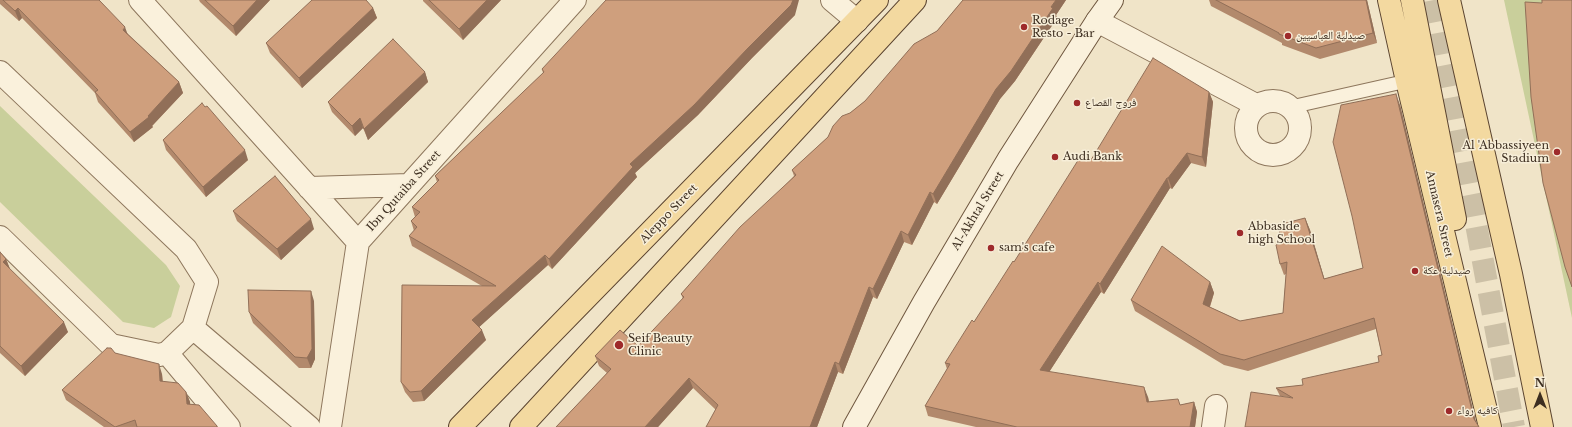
<!DOCTYPE html>
<meta charset="utf-8">
<style>
body{margin:0}
#map{position:relative;width:1572px;height:427px;overflow:hidden;background:#f0e4c8;font-family:"Libre Baskerville",serif}
canvas{display:block}
.north{position:absolute;left:1520px;top:375px;width:40px;height:40px;-webkit-text-stroke:3px #f7eed8;paint-order:stroke;rotate:0deg;font-size:11px;font-weight:700;line-height:16px;text-align:center;color:#3d2e20}
.north::after{content:'';display:block;margin:auto;width:14px;height:18px;background:#3d2e20;clip-path:polygon(50% 0,100% 100%,50% 72%,0 100%)}
</style>
<div id="map">
<canvas width="1572" height="427"></canvas>
<div class="north">N</div>
</div>
<script>
const c = document.querySelector('canvas').getContext('2d');
c.lineJoin = 'round';
function fill(path, color) {
  c.fillStyle = color;
  c.fill(path, 'evenodd');
}
function poly(rows) {
  const path = new Path2D();
  for (const r of rows) {
    if (r.length === 3) {
      path.moveTo(r[0] + r[2], r[1]);
      path.arc(r[0], r[1], r[2], 0, 2 * Math.PI);
      continue;
    }
    path.moveTo(r[0], r[1]);
    for (let i = 2; i < r.length; i += 2) path.lineTo(r[i], r[i + 1]);
  }
  return path;
}
function strokePath(path, color, width, dash) {
  c.strokeStyle = color;
  c.lineWidth = width;
  c.lineCap = dash ? 'butt' : 'round';
  c.setLineDash(dash || []);
  c.stroke(path);
}
function write(font, color, halo, rows, align = 'center') {
  c.font = font + ' "Libre Baskerville","Noto Naskh Arabic",serif';
  c.lineWidth = 3;
  c.setLineDash([]);
  c.textBaseline = 'middle';
  c.strokeStyle = halo;
  c.fillStyle = color;
  for (const [text, x, y, turn = 0] of rows) {
    c.save();
    c.translate(x, y);
    c.rotate((+turn || 0) * Math.PI / 180);
    c.textAlign = isNaN(turn) ? turn : align;
    if (halo) c.strokeText(text, 0, 0);
    c.fillText(text, 0, 0);
    c.restore();
  }
}
fill(poly([
 [1504,0,1572,0,1572,318],
 [0,106,166,265,180,286,171,317,154,328,123,322,0,202]
]), '#c9cf9b');
strokePath(poly([
 [1434,0,1514,427]
]), '#ccc0a6', 22, [22, 11]);
const lane = poly([
 [1291,107,1407,81]
]);
const street = poly([
 [140,0,358,242],
 [832,0,857,21],
 [1097,21,1256,105],
 [0,72,186,249,207,282,193,328,167,353,159,355,111,345,0,237],
 [1273,128,27],
 [309,188,409,185],
 [193,328,309,427],
 [167,353,229,427],
 [330,427,358,242,575,0],
 [1213,427,1216,406]
]);
const secondary = poly([
 [854,427,924,302,1008,160,1097,21,1112,0]
]);
const primary = poly([
 [1389,0,1407,81,1490,427],
 [1412,0,1455,219],
 [1449,0,1511,274,1542,427],
 [460,427,877,0],
 [521,427,915,0]
]);
strokePath(lane, '#8d765c', 15);
strokePath(street, '#8d765c', 24);
strokePath(secondary, '#6f573f', 24);
strokePath(primary, '#5b4430', 24);
strokePath(lane, '#faf1dc', 13);
strokePath(street, '#faf1dc', 22);
strokePath(secondary, '#faf1dc', 22);
strokePath(primary, '#f3d9a0', 22);
fill(poly([
 [0,0,99,0,128,34,179,82,183,93,152,126,153,127,134,142,98,102,95,93,22,18,19,21,0,4],
 [199,0,270,0,236,36,200,2],
 [423,0,501,0,463,40,423,1],
 [963,0,1066,0,1056,15,1057,18,1015,81,1000,99,937,204,934,202,912,245,904,242,877,299,873,297,843,374,838,372,817,427,706,427,716,410,693,388,658,427,556,427,607,373,599,366,595,356,638,346,683,299,681,294,794,176,792,170,828,137,850,113,865,101,937,31],
 [1209,0,1367,0,1377,43,1320,59,1282,45,1282,43,1211,6],
 [373,8,377,18,302,88,270,53,266,43],
 [795,15,752,58,698,115,635,173,637,177,552,269,548,265,479,327,486,340,424,401,413,402,405,392,401,382,482,286,412,246,409,236,414,231,411,221,415,217,412,207,437,182,435,176,543,73,542,69],
 [425,72,428,82,368,140,363,128,355,136,332,112,328,102],
 [1209,92,1213,102,1206,167,1191,163,1172,189,1170,188,1104,294,1101,292,1049,372,1148,397,1149,402,1180,405,1194,402,1197,412,1195,427,976,427,928,416,925,406,947,369,945,363,974,322,1014,262,1091,160],
 [1400,105,1476,422,1280,396,1276,388,1303,385,1379,362,1382,355,1376,329,1248,371,1224,365,1135,311,1131,300,1210,282,1214,293,1210,307,1240,321,1283,313,1286,274,1284,275,1280,264,1282,242,1305,218,1310,230,1324,279,1363,268],
 [163,140,248,160,206,197,166,150],
 [233,211,314,229,281,260,237,221],
 [0,252,6,259,10,269,68,332,25,376,0,353],
 [314,301,315,359,311,368,299,368,253,323,249,312],
 [115,353,162,374,163,382,186,392,190,402,190,404,217,426,218,427,104,427,66,400,62,390]
]), '#b2896c');
fill(poly([
 [257,0,270,0,236,36,233,26],
 [487,0,501,0,463,40,459,29],
 [793,0,799,0,795,15,752,58,698,115,635,173,637,177,552,269,549,259,630,164],
 [1056,0,1066,0,1056,15,1057,18,1015,81,1000,99,937,204,933,194,996,89],
 [1366,0,1367,0,1377,43,1373,33],
 [18,8,22,18,19,21,15,11],
 [373,8,377,18,302,88,299,78],
 [125,27,129,38,123,30],
 [425,72,428,82,368,140,364,129],
 [179,82,183,93,152,126,153,127,134,142,130,132,148,116],
 [1209,92,1213,102,1206,167,1202,157],
 [1396,94,1400,105,1477,427,1474,419],
 [360,118,363,128,355,136,352,126],
 [245,150,248,160,206,197,203,187],
 [1187,153,1191,163,1172,189,1168,178],
 [1167,178,1170,188,1104,294,1100,284],
 [930,192,934,202,912,245,908,235],
 [1305,218,1310,230,1328,291,1324,279],
 [311,219,314,229,281,260,277,249],
 [901,231,904,242,877,299,873,289],
 [545,255,548,265,476,330,472,320],
 [6,259,10,269,6,273,3,262],
 [1098,282,1101,292,1044,380,1040,370],
 [1210,282,1214,293,1207,315,1203,304],
 [869,287,873,297,843,374,839,364],
 [311,291,314,301,315,359,311,368,307,358],
 [64,322,68,332,25,376,21,366],
 [482,330,486,340,424,401,421,391],
 [835,362,838,372,817,427,810,427],
 [159,364,162,374,163,392,160,381],
 [689,378,693,388,658,427,645,427],
 [1144,387,1148,397,1151,412,1147,402],
 [186,392,190,402,191,414,187,404],
 [1194,402,1197,412,1195,427,1190,427]
]), '#916f58');
const building = poly([
 [3,0,99,0,125,27,123,30,179,82,148,116,149,117,130,132,95,92,98,90,18,8,15,11,3,0],
 [205,0,257,0,233,26,205,0],
 [312,0,366,0,373,8,299,78,266,43,312,0],
 [429,0,487,0,459,29,429,0],
 [606,0,793,0,791,5,748,48,694,105,630,164,633,167,549,259,545,255,472,320,482,330,421,391,410,392,401,382,402,285,496,286,409,236,417,227,411,221,420,212,412,207,439,180,435,176,544,72,542,69,606,0],
 [963,0,1056,0,1051,7,1053,8,1011,71,996,89,933,194,930,192,908,235,901,231,873,289,869,287,839,364,835,362,810,427,706,427,718,405,689,378,645,427,556,427,611,369,595,356,620,330,638,346,684,297,681,294,740,227,796,175,792,170,828,137,833,126,842,116,850,113,865,101,914,44,937,31,963,0],
 [1216,0,1366,0,1373,33,1316,48,1279,34,1279,33,1216,0],
 [1542,0,1572,0,1572,287,1565,267,1543,183,1531,97,1525,2,1542,3,1542,0],
 [393,39,425,72,364,129,360,118,352,126,328,102,393,39],
 [1153,58,1209,92,1202,157,1187,153,1168,178,1167,178,1100,284,1098,282,1040,370,1144,387,1147,402,1178,399,1180,405,1194,402,1190,427,1017,427,925,406,950,364,945,363,972,320,974,322,1013,261,1014,262,1082,154,1091,160,1153,58],
 [1396,94,1474,419,1479,427,1245,427,1251,392,1293,398,1276,388,1303,385,1302,379,1379,362,1378,356,1382,355,1374,318,1244,360,1220,354,1131,300,1162,246,1210,282,1203,304,1240,321,1283,313,1287,262,1280,264,1276,245,1282,242,1278,225,1305,218,1324,279,1363,268,1352,216,1333,142,1341,105,1396,94],
 [202,103,205,107,207,106,245,150,203,187,163,140,202,103],
 [275,176,311,219,277,249,233,211,275,176],
 [0,252,6,259,3,262,64,322,21,366,0,346,0,252],
 [248,290,311,291,312,349,307,358,295,357,249,312,248,290],
 [107,348,111,348,115,353,159,364,160,381,178,383,186,392,187,404,199,405,217,426,217,427,137,427,135,420,115,427,62,390,107,348]
]);
fill(building, '#cf9f7d');
strokePath(building, '#916f58', 1);
for (const [x, y, r, color] of [
 [1024,27,4,"#9e2a2b"],
 [1288,36,4,"#9e2a2b"],
 [1077,103,4,"#9e2a2b"],
 [1557,152,4,"#9e2a2b"],
 [1055,157,4,"#9e2a2b"],
 [1240,233,4,"#9e2a2b"],
 [991,248,4,"#9e2a2b"],
 [1415,271,4,"#9e2a2b"],
 [619,345,5,"#9e2a2b"],
 [1449,411,4,"#9e2a2b"]
]) {
  const dot = new Path2D();
  dot.arc(x, y, r, 0, 2 * Math.PI);
  c.fillStyle = color;
  c.fill(dot);
  strokePath(dot, '#f7eed8', 1.5);
}
write('11px', '#3d2e20', '#f7eed8', [
 ["Rodage",1032,21],
 ["Resto - Bar",1032,34],
 ["صيدلية العباسيين",1296,36],
 ["فروج القصاع",1085,103],
 ["Al 'Abbassiyeen",1549,146,"right"],
 ["Stadium",1549,159,"right"],
 ["Audi Bank",1063,157],
 ["Abbaside",1248,227],
 ["high School",1248,240],
 ["sam's cafe",999,248],
 ["صيدلية عكة",1423,271],
 ["Seif Beauty",628,339],
 ["Clinic",628,352],
 ["كافيه رواء",1457,411]
], 'left');
write('11px', '#3d2e20', '#f7eed8', [
 ["Ibn Qutaiba Street",404,191,-48],
 ["Al-Akhtal Street",978,211,-59],
 ["Aleppo Street",669,214,-46],
 ["Annasera Street",1439,214,77]
]);
</script>
